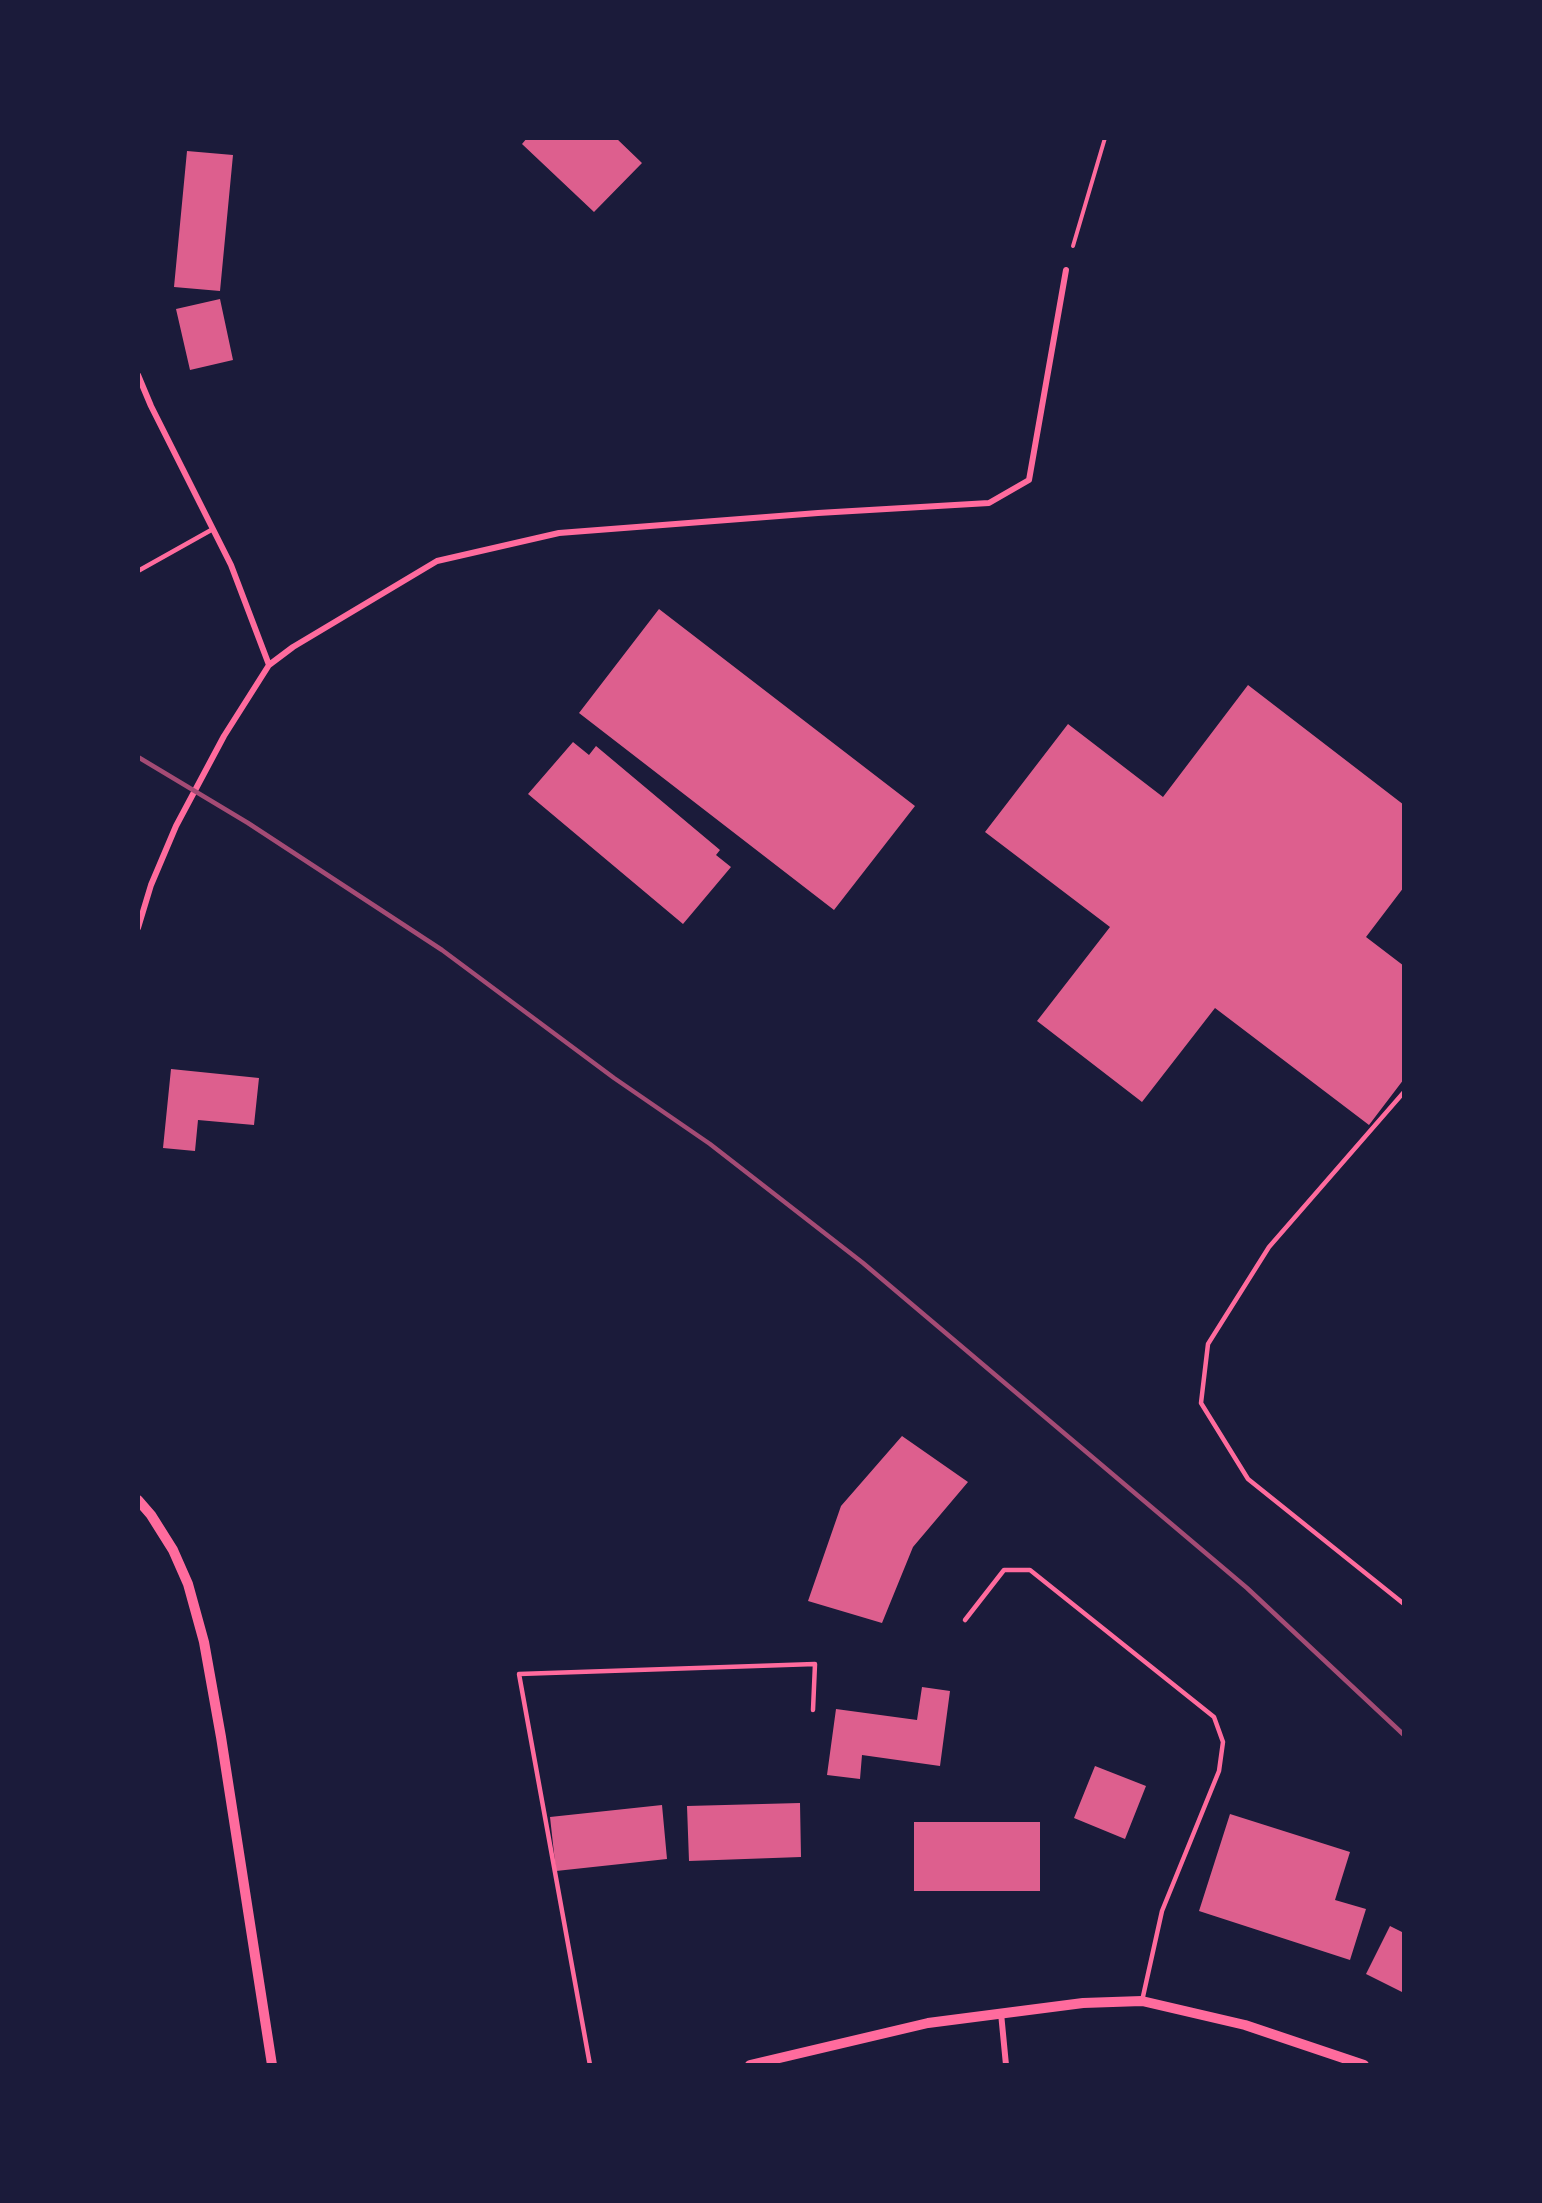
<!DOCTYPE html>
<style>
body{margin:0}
#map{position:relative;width:1542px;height:2203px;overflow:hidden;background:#1b1b3a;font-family:"Noto Serif",serif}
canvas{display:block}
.frame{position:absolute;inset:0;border:140px solid #1b1b3a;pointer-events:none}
</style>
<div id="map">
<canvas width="1542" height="2203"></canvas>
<div class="frame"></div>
</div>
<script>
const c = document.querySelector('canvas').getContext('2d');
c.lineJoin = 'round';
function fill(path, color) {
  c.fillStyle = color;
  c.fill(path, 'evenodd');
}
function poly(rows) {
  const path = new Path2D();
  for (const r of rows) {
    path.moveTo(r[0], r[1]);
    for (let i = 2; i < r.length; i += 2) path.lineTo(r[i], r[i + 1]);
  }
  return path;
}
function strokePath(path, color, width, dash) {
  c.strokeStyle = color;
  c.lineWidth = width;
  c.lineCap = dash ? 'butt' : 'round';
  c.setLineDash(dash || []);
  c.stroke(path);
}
fill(poly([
 [527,138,616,138,642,163,594,212,522,144],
 [187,151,233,155,220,291,174,287],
 [220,299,233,360,190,370,176,309],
 [659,609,915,806,834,910,579,713],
 [1248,685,1404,805,1404,887,1366,937,1404,966,1404,1079,1369,1125,1215,1008,1142,1102,1037,1021,1110,927,985,832,1068,724,1163,797],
 [573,742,589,755,596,746,720,850,716,855,731,867,683,924,528,794],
 [171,1069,259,1078,254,1125,198,1120,195,1151,163,1148],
 [902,1436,968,1482,913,1547,882,1623,808,1601,841,1506],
 [922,1687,950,1691,940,1766,862,1755,860,1779,827,1775,836,1709,917,1720],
 [1095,1766,1146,1786,1125,1839,1074,1818],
 [800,1803,801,1857,689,1861,687,1806],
 [662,1805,667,1859,556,1871,550,1817],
 [1230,1814,1350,1852,1335,1900,1366,1909,1350,1960,1199,1911],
 [914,1822,1040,1822,1040,1891,914,1891],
 [1390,1926,1404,1933,1404,1993,1366,1974]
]), '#dd5f8e');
strokePath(poly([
 [1073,246,1105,138]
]), '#ff6b9d', 4);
strokePath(poly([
 [138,571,213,529],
 [1404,1092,1269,1247,1208,1344,1201,1403,1248,1479,1404,1604],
 [965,1620,1004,1570,1030,1570,1214,1717,1223,1742,1219,1771,1162,1911,1142,2001],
 [590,2065,519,1674,815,1664,813,1710]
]), '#ff6b9d', 4.5);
strokePath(poly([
 [138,375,151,406,231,565,269,665],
 [138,928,151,885,176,826,224,736,269,665,293,647,437,561,559,533,818,513,989,503,1029,480,1066,270],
 [1001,2013,1006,2065]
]), '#ff6b9d', 6);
strokePath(poly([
 [138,1500,151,1515,173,1550,188,1584,204,1642,221,1737,272,2065],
 [750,2065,928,2023,1083,2003,1142,2001,1245,2025,1364,2065]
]), '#ff6b9d', 10);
strokePath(poly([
 [138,757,248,823,442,950,614,1078,710,1144,863,1263,1247,1588,1404,1735]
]), '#a44b75', 4.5);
</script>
